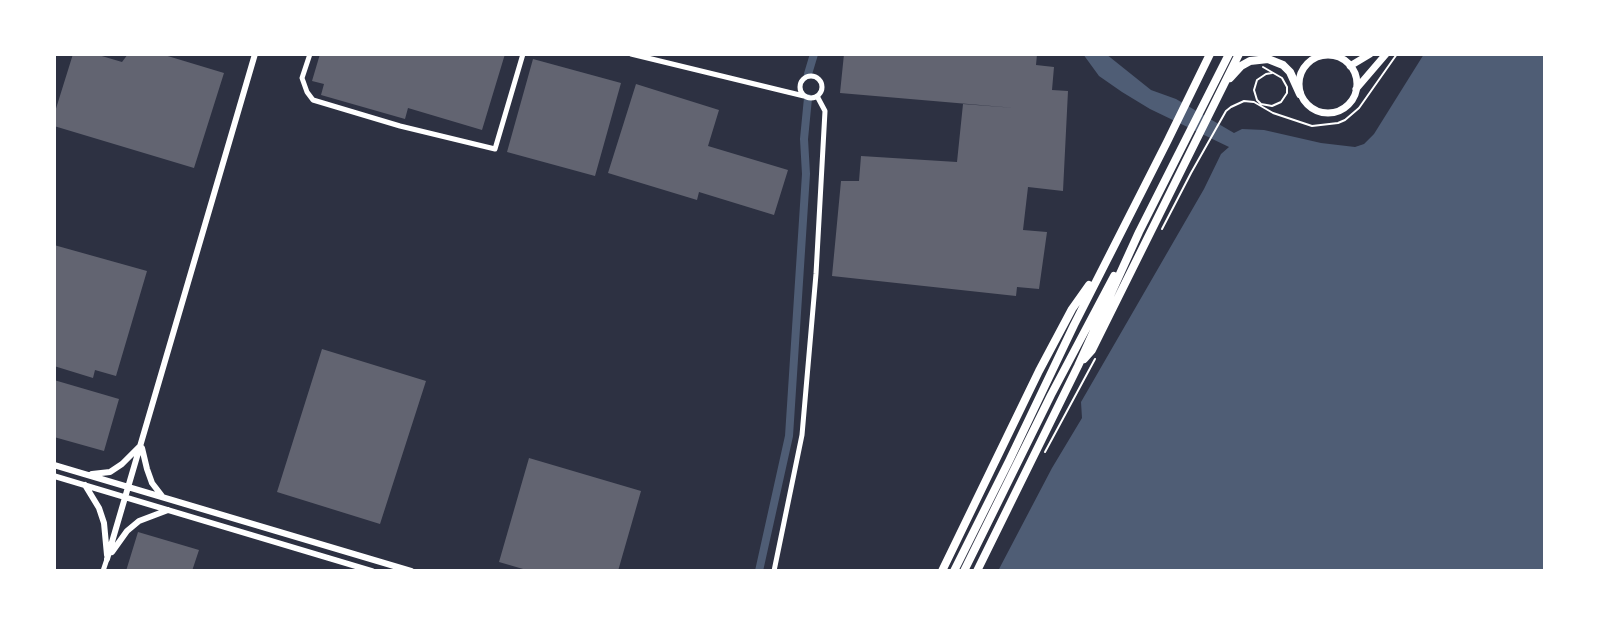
<!DOCTYPE html>
<style>
body{margin:0}
#map{position:relative;width:1599px;height:625px;overflow:hidden;background:#2d3142;font-family:"Varela Round",sans-serif}
canvas{display:block}
.frame{position:absolute;inset:0;border:56px solid #fff;pointer-events:none}
</style>
<div id="map">
<canvas width="1599" height="625"></canvas>
<div class="frame"></div>
</div>
<script>
const c = document.querySelector('canvas').getContext('2d');
c.lineJoin = 'round';
function fill(path, color) {
  c.fillStyle = color;
  c.fill(path, 'evenodd');
}
function poly(rows) {
  const path = new Path2D();
  for (const r of rows) {
    if (r.length === 3) {
      path.moveTo(r[0] + r[2], r[1]);
      path.arc(r[0], r[1], r[2], 0, 2 * Math.PI);
      continue;
    }
    path.moveTo(r[0], r[1]);
    for (let i = 2; i < r.length; i += 2) path.lineTo(r[i], r[i + 1]);
  }
  return path;
}
function strokePath(path, color, width, dash) {
  c.strokeStyle = color;
  c.lineWidth = width;
  c.lineCap = dash ? 'butt' : 'round';
  c.setLineDash(dash || []);
  c.stroke(path);
}
fill(poly([
 [1083,54,1106,54,1151,90,1176,99,1234,133,1242,129,1264,130,1321,143,1355,147,1364,144,1374,134,1424,54,1545,54,1545,571,998,571,1052,468,1082,418,1081,402,1204,189,1221,154,1229,147,1150,109,1122,92,1099,76]
]), '#4f5d75');
strokePath(poly([
 [808,74,814,54],
 [759,571,789,436,806,174,804,139,808,98]
]), '#4f5d75', 8);
fill(poly([
 [73,54,95,54,122,62,128,54,161,54,224,73,194,168,54,126,54,115],
 [320,54,505,54,482,130,408,108,405,119,321,95,324,84,312,81],
 [844,54,1037,54,1036,65,1054,67,1052,90,1068,91,1063,191,1028,187,1023,230,1047,232,1039,289,1017,287,1016,296,832,276,841,181,859,181,861,156,957,162,963,104,1015,108,840,93],
 [533,59,621,83,595,176,507,152],
 [636,84,719,110,708,146,788,170,774,215,699,192,697,200,608,173],
 [54,245,147,271,116,376,95,370,93,378,54,366],
 [322,349,426,381,380,524,277,492],
 [54,380,119,399,104,451,54,437],
 [529,458,641,491,618,571,530,571,499,562],
 [138,532,199,550,192,571,126,571]
]), '#626471');
strokePath(poly([
 [1263,67,1282,78,1287,87,1287,93,1281,102,1272,106,1261,104,1257,100,1254,90,1257,80,1266,74,1272,73],
 [1162,229,1191,173,1226,111,1231,107,1244,101,1254,102,1273,113,1312,126,1338,123,1345,120,1359,108,1397,54],
 [1045,452,1095,359]
]), '#fff', 2);
strokePath(poly([
 [310,54,302,78,307,92,313,100,400,126,495,149,523,54],
 [631,54,804,96],
 [811,87,11],
 [103,571,107,559],
 [774,571,802,435,816,274,825,111,817,96]
]), '#fff', 5);
strokePath(poly([
 [142,448,147,469,152,483,162,496],
 [54,465,411,571],
 [92,474,110,472,122,464,139,447],
 [54,476,372,571],
 [85,485,99,508,104,523,107,555],
 [112,552,127,531,139,521,168,510],
 [107,559,255,54]
]), '#fff', 6);
strokePath(poly([
 [1328,84,29],
 [1350,66,1370,54],
 [1356,89,1386,54]
]), '#fff', 7);
strokePath(poly([
 [1230,78,1241,66,1250,61,1268,59,1283,65,1290,72,1300,94],
 [1084,359,1092,350,1239,54],
 [942,571,1039,371,1072,309,1089,285],
 [954,571,1009,461,1074,325,1167,142,1210,54],
 [964,571,1051,395,1114,276],
 [977,571,1078,366,1139,232,1229,54]
]), '#fff', 8);
</script>
